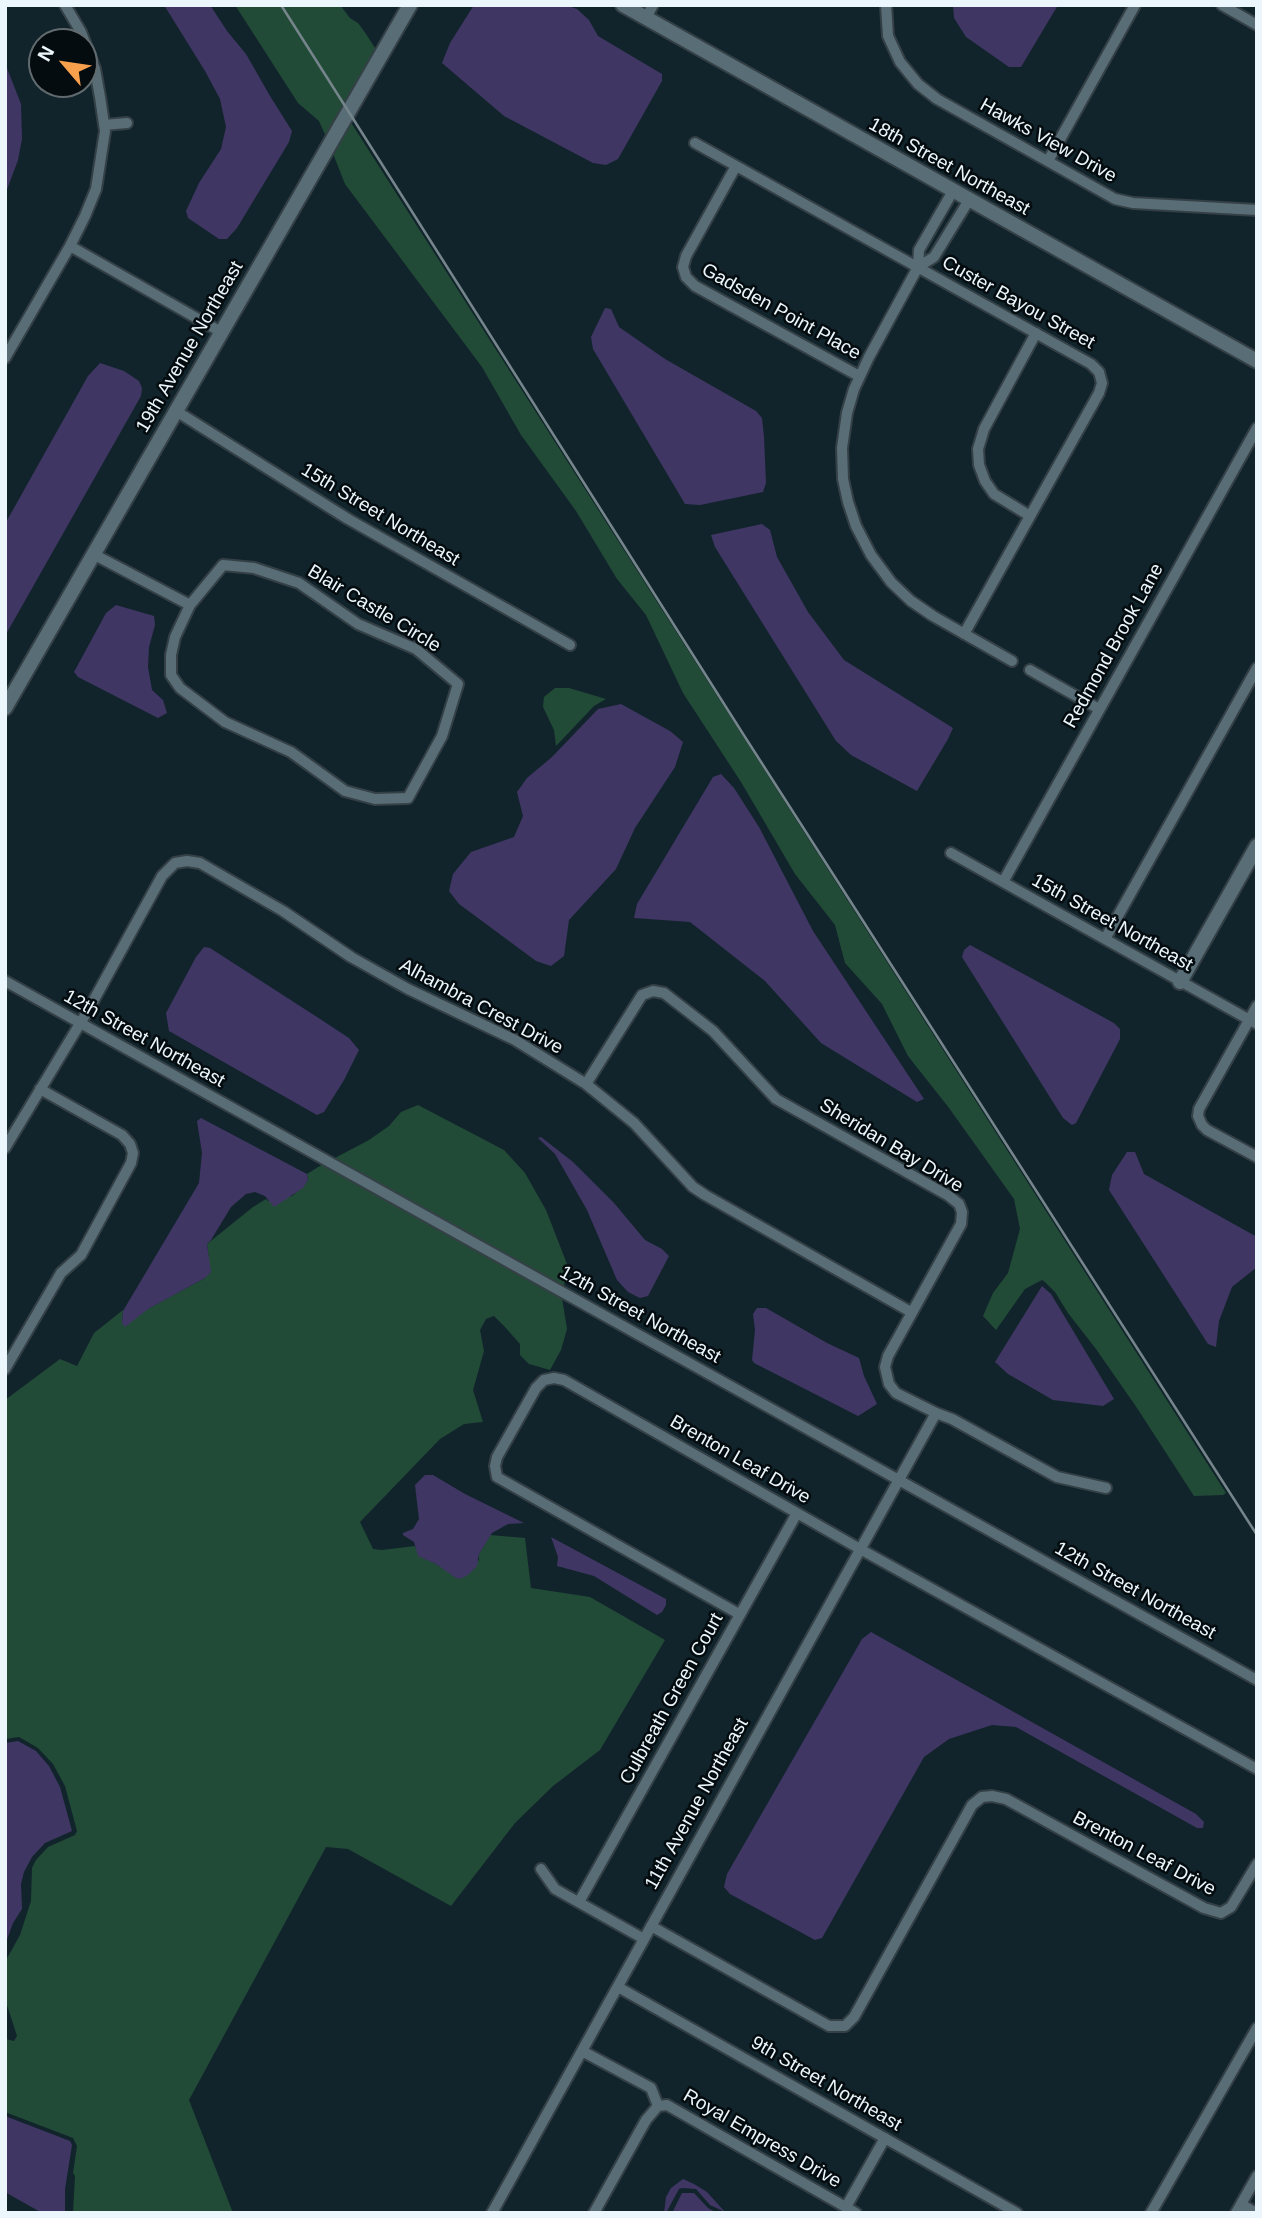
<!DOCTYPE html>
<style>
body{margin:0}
#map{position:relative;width:1262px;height:2218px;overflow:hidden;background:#11242b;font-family:Helvetica,sans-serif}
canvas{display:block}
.frame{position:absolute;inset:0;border:7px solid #ebf7fc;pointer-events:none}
.north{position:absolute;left:28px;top:28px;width:70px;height:70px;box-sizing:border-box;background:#050c0f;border:2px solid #616a6e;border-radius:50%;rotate:299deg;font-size:19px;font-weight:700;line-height:28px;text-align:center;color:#ebf7fc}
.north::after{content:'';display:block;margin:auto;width:24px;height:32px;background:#f9a04c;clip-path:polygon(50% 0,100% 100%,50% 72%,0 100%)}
</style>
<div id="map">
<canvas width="1262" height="2218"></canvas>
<div class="frame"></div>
<div class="north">N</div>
</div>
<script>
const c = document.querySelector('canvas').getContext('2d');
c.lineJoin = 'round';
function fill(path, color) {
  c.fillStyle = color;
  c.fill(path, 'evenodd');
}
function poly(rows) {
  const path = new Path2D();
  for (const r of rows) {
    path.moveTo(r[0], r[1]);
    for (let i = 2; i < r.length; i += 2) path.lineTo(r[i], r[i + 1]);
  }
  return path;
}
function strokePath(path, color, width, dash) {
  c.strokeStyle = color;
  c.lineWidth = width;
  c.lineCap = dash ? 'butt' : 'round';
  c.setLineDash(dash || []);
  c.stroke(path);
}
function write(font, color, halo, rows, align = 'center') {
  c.font = font + ' Helvetica,sans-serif';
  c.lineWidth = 5;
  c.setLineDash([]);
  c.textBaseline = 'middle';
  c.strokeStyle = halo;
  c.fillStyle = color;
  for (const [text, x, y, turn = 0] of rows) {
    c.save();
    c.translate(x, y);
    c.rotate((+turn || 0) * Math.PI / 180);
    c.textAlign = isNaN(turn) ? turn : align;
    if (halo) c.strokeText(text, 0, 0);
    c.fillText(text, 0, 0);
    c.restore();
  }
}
fill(poly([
 [235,5,340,5,350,18,358,23,366,34,377,51,327,139,319,121,298,103],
 [350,121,1226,1493,1223,1495,1194,1496,1137,1408,1096,1349,1068,1313,1055,1292,1045,1282,1042,1280,1025,1289,996,1330,983,1316,993,1293,1008,1273,1020,1229,1014,1199,949,1108,908,1056,882,1004,845,963,835,925,795,874,741,782,683,693,646,615,617,579,576,511,521,435,482,367,345,184,332,151],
 [555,688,569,688,606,699,594,706,556,746,554,730,543,707,544,697],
 [418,1105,504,1150,525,1173,546,1210,567,1264,564,1287,333,1159,369,1140,389,1126,401,1112],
 [323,1164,562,1298,567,1329,561,1350,550,1370,529,1364,520,1355,520,1344,504,1326,494,1316,486,1319,480,1330,484,1351,473,1390,483,1422,464,1424,440,1439,360,1522,373,1549,382,1550,415,1546,419,1556,436,1564,459,1579,479,1560,479,1554,490,1535,525,1538,531,1588,590,1597,665,1640,600,1750,553,1786,515,1823,451,1906,348,1849,326,1847,189,2100,233,2213,73,2213,75,2176,73,2173,77,2146,73,2138,5,2112,5,2039,14,2041,17,2036,5,1999,5,1962,20,1935,31,1901,32,1868,36,1860,48,1847,75,1835,77,1831,65,1786,53,1764,38,1748,19,1737,5,1739,5,1400,60,1359,77,1366,94,1333,123,1310,122,1323,205,1278,209,1259,207,1244,253,1207,266,1199,268,1201,292,1196,303,1187,308,1180,307,1174]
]), '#224b37');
fill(poly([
 [164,5,210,5,227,31,246,54,270,96,292,131,289,142,237,228,227,239,219,239,188,218,186,211,199,183,221,149,226,127,220,99,205,71],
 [474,5,565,5,577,9,589,20,598,36,662,74,662,81,618,159,606,165,593,163,504,116,442,63,450,43],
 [953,5,1058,5,1021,67,1009,67,966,37,954,18],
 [5,63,21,104,22,139,18,160,5,195],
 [605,308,611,309,619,327,665,359,756,411,762,418,764,437,766,483,763,492,700,505,685,504,593,349,591,337],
 [100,363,124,371,139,381,142,388,141,396,5,636,5,524,88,376],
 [762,524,770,530,777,557,808,612,844,660,953,728,948,739,917,791,851,755,836,741,715,547,711,535],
 [116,605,154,616,155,625,149,647,148,667,152,690,163,700,167,713,158,718,78,677,74,672,106,613],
 [621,704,670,731,683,742,675,767,635,828,616,869,569,920,564,956,551,966,536,961,459,904,449,891,453,874,471,852,514,837,523,816,517,792,527,778,552,757,598,709],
 [721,774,734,788,759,827,813,931,924,1099,917,1102,821,1043,765,981,690,922,634,918,637,904,713,777],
 [970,945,1114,1023,1120,1029,1120,1039,1076,1123,1072,1125,1063,1118,962,957,964,950],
 [204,947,210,948,317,1017,349,1038,359,1050,344,1080,324,1112,317,1115,169,1031,166,1013,196,957],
 [201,1118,307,1174,308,1180,303,1188,274,1207,265,1196,255,1192,246,1194,231,1207,211,1240,207,1244,211,1272,205,1278,148,1309,125,1327,122,1323,123,1311,199,1183,202,1153,197,1121],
 [541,1137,573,1162,614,1203,645,1240,662,1249,669,1256,648,1296,640,1298,628,1292,617,1280,587,1210,555,1154,538,1138],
 [1127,1152,1135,1152,1144,1174,1257,1237,1257,1267,1232,1287,1219,1321,1216,1347,1208,1344,1109,1190,1112,1175],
 [1042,1286,1051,1294,1114,1399,1103,1406,1053,1400,1008,1374,995,1362],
 [757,1308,766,1308,827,1343,859,1358,864,1376,877,1404,858,1416,754,1363,752,1360,755,1330,753,1314],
 [425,1475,433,1475,465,1494,524,1523,508,1524,492,1533,479,1554,477,1566,468,1575,460,1579,456,1578,436,1564,418,1556,414,1542,403,1535,403,1533,413,1529,419,1519,415,1485],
 [551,1537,666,1599,666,1605,662,1612,657,1615,594,1576,557,1566,558,1557],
 [871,1632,1196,1814,1204,1822,1203,1828,1197,1828,1016,1727,992,1725,949,1739,924,1757,822,1938,815,1940,730,1894,724,1887,727,1874,862,1639],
 [18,1741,36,1751,49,1766,60,1787,72,1831,45,1843,32,1857,24,1872,21,1884,22,1909,13,1923,5,1945,5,1743],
 [5,2116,70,2141,72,2145,65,2189,65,2213,42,2213,5,2192],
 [683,2179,694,2184,707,2192,725,2212,710,2205,696,2189,682,2188,679,2189,666,2213,664,2213,666,2197,671,2188],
 [682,2193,694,2193,708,2208,717,2213,672,2213]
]), '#403664');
const street = poly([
 [886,5,888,36,900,62,918,84,937,99,1115,199,1133,203,1257,210],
 [1222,5,1257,25],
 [646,18,653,5],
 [104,125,127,123],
 [695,143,1091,364,1099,372,1102,383,1099,393,964,634],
 [1048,161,1135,5],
 [736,166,686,256,683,267,686,277,695,286,859,376],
 [953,191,919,250,918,267,869,357,854,389,847,413,842,448,843,479,848,502,856,526,871,555,891,582,911,601,933,616,1012,661],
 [70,246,221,332],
 [918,267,934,257,969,200],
 [5,358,70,246,85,216,96,189,105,131,100,97,95,69,81,32,65,5],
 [176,411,348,519,570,645],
 [1030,516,994,494,985,481,979,465,978,449,984,429,1036,333],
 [93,554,190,605],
 [223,565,254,568,299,583,358,624,416,649,458,684,442,736,408,798,375,799,345,791,291,752,225,722,180,688,171,675,171,655,175,637,190,605,223,565],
 [1030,670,1099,709],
 [951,853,1257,1024],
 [1003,882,1257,428],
 [1105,939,1257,668],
 [5,981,1257,1680],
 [1257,1006,1199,1109,1198,1116,1202,1125,1207,1130,1257,1157],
 [586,1084,642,995,653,991,664,993,713,1031,776,1099,949,1196,959,1204,962,1212,961,1224,888,1356,885,1367,889,1384,896,1393,936,1413,952,1419,1057,1477,1106,1488],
 [5,1148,90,1007,162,876,175,863,187,861,200,863,283,911,351,957,408,989,515,1040,586,1084,634,1123,693,1187,705,1195,911,1312],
 [5,1369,61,1273,81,1255,131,1163,133,1153,130,1144,122,1135,40,1089],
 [739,1614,497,1477,495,1466,497,1457,536,1388,544,1380,554,1378,564,1380,860,1549,1257,1769],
 [541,1869,555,1889,644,1939],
 [579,1902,797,1513],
 [651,1926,829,2026,845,2026,854,2017,972,1805,982,1797,992,1796,1006,1799,1204,1908,1221,1913,1231,1907,1257,1864],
 [618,1987,1017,2213],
 [582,2051,651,2088,658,2106],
 [1241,2204,1256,2213],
 [846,2207,885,2138],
 [492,2213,936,1413],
 [594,2213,646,2120,658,2106,667,2105,856,2213],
 [1151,2213,1257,2028],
 [1236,2213,1257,2176]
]);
const secondary = poly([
 [623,5,1257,361],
 [5,708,410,5],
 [1180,982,1257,846]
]);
strokePath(street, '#344046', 14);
strokePath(secondary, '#344046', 18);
strokePath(street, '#586d76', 10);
strokePath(secondary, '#586d76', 14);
strokePath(poly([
 [281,5,745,737,1257,1535]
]), '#75858b', 2.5);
write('19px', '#ebf7fc', '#050c0f', [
 ["Hawks View Drive",1048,141,29],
 ["18th Street Northeast",949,167,29],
 ["Custer Bayou Street",1018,303,29],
 ["Gadsden Point Place",781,312,29],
 ["19th Avenue Northeast",190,347,-60],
 ["15th Street Northeast",380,515,31],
 ["Blair Castle Circle",374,609,31],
 ["Redmond Brook Lane",1114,646,-61],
 ["15th Street Northeast",1112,923,29],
 ["Alhambra Crest Drive",481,1007,28],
 ["12th Street Northeast",144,1039,29],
 ["Sheridan Bay Drive",891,1146,31],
 ["12th Street Northeast",640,1315,29],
 ["Brenton Leaf Drive",740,1460,30],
 ["12th Street Northeast",1135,1591,29],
 ["Culbreath Green Court",672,1699,-61],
 ["11th Avenue Northeast",697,1804,-61],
 ["Brenton Leaf Drive",1144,1854,28],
 ["9th Street Northeast",826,2084,30],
 ["Royal Empress Drive",762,2139,30]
]);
</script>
